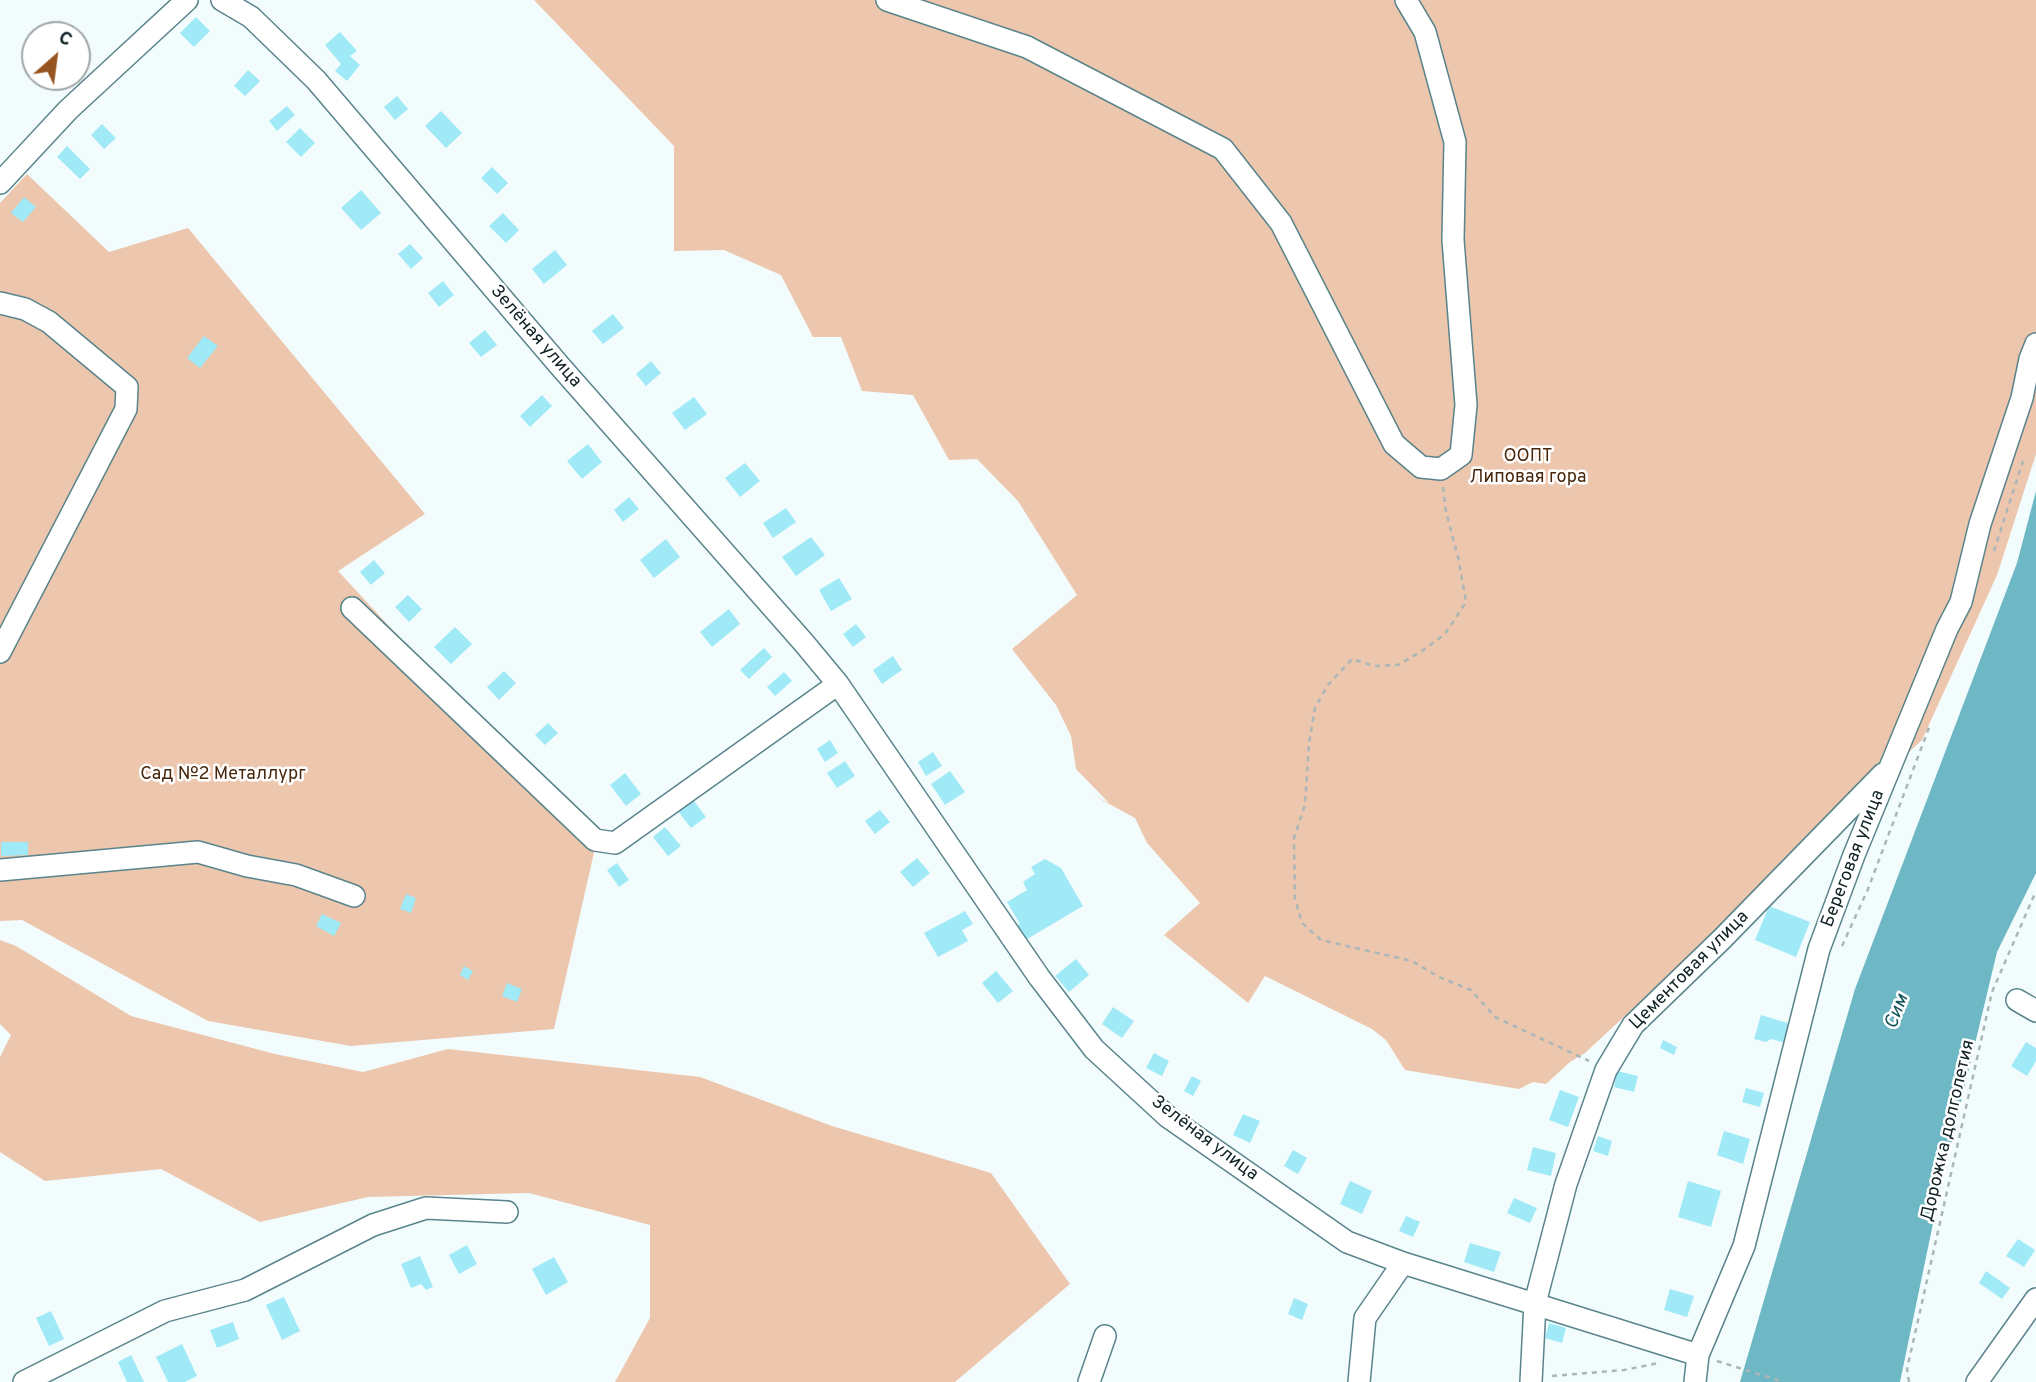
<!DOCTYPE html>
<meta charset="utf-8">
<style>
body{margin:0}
#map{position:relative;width:2036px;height:1382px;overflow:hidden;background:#f3fcfd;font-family:Overpass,sans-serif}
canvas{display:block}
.north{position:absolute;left:21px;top:21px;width:70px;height:70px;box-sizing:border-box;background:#fff;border:2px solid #a0a7a8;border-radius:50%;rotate:28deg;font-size:19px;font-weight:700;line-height:28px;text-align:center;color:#112225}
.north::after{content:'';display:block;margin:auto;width:24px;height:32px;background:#965520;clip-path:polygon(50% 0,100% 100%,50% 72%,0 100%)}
</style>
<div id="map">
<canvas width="2036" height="1382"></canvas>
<div class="north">С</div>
</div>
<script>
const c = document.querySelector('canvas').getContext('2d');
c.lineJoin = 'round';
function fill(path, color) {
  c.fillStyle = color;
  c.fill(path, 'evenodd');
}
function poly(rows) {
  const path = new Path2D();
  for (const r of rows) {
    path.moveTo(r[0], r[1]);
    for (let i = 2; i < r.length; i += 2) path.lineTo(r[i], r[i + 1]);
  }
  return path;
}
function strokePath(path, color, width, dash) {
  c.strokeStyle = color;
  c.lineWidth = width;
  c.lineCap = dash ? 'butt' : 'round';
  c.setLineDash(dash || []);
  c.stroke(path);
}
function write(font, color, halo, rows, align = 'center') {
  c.font = font + ' Overpass,sans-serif';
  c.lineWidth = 5;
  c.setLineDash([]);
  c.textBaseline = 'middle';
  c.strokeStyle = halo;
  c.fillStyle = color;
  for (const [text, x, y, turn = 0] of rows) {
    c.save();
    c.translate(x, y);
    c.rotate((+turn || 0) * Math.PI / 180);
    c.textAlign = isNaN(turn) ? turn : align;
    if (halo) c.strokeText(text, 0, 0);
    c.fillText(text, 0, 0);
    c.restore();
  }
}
fill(poly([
 [534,0,2036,0,2036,454,1997,575,1922,740,1585,1053,1570,1062,1546,1084,1533,1082,1519,1089,1405,1070,1386,1040,1372,1029,1265,976,1248,1003,1164,935,1200,903,1147,843,1135,818,1091,794,1109,803,1076,769,1071,736,1056,705,1012,649,1077,595,1018,501,977,459,949,460,913,395,862,391,841,337,813,337,781,275,724,250,674,251,674,146],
 [27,174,109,252,188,228,425,514,338,571,595,848,554,1029,351,1046,208,1021,22,920,0,921,0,203],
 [0,940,16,946,131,1016,275,1054,363,1072,448,1049,700,1077,832,1126,991,1173,1070,1284,955,1382,615,1382,650,1318,650,1225,529,1193,368,1197,260,1222,161,1169,45,1181,0,1152,0,1057,11,1035,0,1024]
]), '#ecc6ad');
fill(poly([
 [2036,491,2036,873,1997,952,1940,1190,1900,1382,1740,1382,1855,989,2017,563]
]), '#6eb7c4');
fill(poly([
 [196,17,210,31,194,47,180,33],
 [340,32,357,51,350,56,360,65,347,81,335,71,341,64,325,45],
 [248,70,260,81,245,96,234,86],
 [397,96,408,109,395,120,384,107],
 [287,106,295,115,277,131,269,121],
 [441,111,462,133,446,148,425,126],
 [102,124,116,138,104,149,91,135],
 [300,128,315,143,301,157,286,142],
 [67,146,90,169,80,179,57,157],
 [492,167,508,183,497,194,481,178],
 [361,190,381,213,361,230,341,208],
 [24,197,36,207,23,222,11,213],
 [503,213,519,230,506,243,489,226],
 [410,244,423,258,411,269,398,254],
 [555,250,567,265,544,284,532,269],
 [443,281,454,295,439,307,428,293],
 [613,314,624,328,603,344,592,331],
 [485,330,497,345,481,357,469,343],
 [204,336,218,346,200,368,187,358],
 [651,361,661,373,646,386,636,374],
 [542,395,552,406,530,427,520,416],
 [694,397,707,414,685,430,672,413],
 [588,444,602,462,582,479,567,461],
 [745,463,760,481,740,497,725,478],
 [629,497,639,509,623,522,614,510],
 [786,508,796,522,773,538,763,523],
 [811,537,825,555,796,576,782,557],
 [666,539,680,557,654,578,640,560],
 [374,560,385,573,371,585,360,572],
 [839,578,852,599,831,611,819,590],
 [408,595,422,609,409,622,395,607],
 [729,609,740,624,712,647,700,632],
 [856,624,866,637,853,647,843,634],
 [455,627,472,644,451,664,434,647],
 [764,648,772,657,749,679,740,670],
 [893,656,902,670,882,684,873,670],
 [504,671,516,683,499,700,487,687],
 [784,672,792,681,775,696,767,687],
 [548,723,558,733,545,745,535,735],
 [830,740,838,753,825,762,817,749],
 [933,752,942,766,926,776,918,762],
 [845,761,855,776,837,788,827,773],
 [950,771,965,792,945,805,931,784],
 [625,773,641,794,626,806,610,785],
 [693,800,706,817,691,828,678,811],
 [880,810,890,822,875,834,865,821],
 [665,827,681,846,668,856,653,837],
 [1,842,28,842,28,855,1,856],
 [917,858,930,873,913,887,900,872],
 [1045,859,1061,868,1083,906,1022,942,1014,928,1020,924,1007,902,1027,890,1023,882,1035,874,1031,867],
 [617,863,629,880,619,887,607,870],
 [406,894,416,898,411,913,400,909],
 [1769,906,1810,922,1796,957,1755,940],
 [965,911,973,924,962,930,968,941,938,957,924,933],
 [322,914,341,923,334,936,316,926],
 [1076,959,1089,975,1069,992,1055,976],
 [464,966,473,971,468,980,460,975],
 [996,971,1013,991,998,1003,982,983],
 [507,983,522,989,517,1002,502,996],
 [1113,1007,1134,1021,1122,1038,1102,1024],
 [1761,1015,1791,1024,1785,1043,1771,1039,1766,1042,1754,1039],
 [1663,1040,1677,1047,1674,1055,1660,1048],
 [2026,1042,2036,1048,2036,1061,2027,1076,2011,1066],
 [1154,1053,1169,1061,1162,1076,1146,1068],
 [1617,1071,1638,1076,1634,1092,1614,1087],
 [1192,1076,1201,1081,1193,1096,1184,1091],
 [1746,1088,1764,1093,1760,1107,1742,1102],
 [1560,1090,1579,1097,1568,1127,1549,1120],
 [1243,1114,1260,1121,1250,1143,1233,1135],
 [1724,1131,1750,1139,1743,1164,1717,1155],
 [1598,1136,1612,1141,1608,1156,1593,1151],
 [1533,1147,1556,1153,1551,1176,1527,1170],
 [1293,1150,1307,1158,1298,1174,1284,1166],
 [1350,1181,1372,1191,1362,1214,1340,1204],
 [1688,1181,1721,1191,1711,1227,1678,1217],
 [1514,1198,1537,1208,1530,1223,1507,1213],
 [1406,1216,1420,1222,1413,1237,1399,1231],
 [2018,1239,2035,1250,2024,1267,2006,1256],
 [1470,1243,1501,1252,1494,1272,1464,1262],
 [467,1245,477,1264,459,1274,449,1255],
 [420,1256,433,1287,426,1290,421,1284,411,1288,401,1264],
 [554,1257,568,1282,546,1295,532,1269],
 [1986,1271,2010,1288,2002,1299,1979,1283],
 [1670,1289,1694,1296,1687,1317,1664,1310],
 [284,1297,300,1331,282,1340,266,1305],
 [1294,1298,1308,1304,1302,1320,1288,1314],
 [51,1311,64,1339,49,1346,36,1318],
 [233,1322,239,1339,217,1348,210,1330],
 [1549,1323,1566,1328,1562,1343,1545,1338],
 [182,1344,197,1376,185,1382,168,1382,156,1357],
 [131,1355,144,1382,127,1382,118,1362]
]), '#a0eaf7');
const minor = poly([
 [222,0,251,17,316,80,559,365,804,643,838,684,1039,977,1094,1049,1168,1117,1347,1242,1403,1263,1698,1355],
 [887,0,1027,47,1223,149,1281,223,1394,444,1421,467,1441,469,1461,455,1466,405,1453,240,1455,142,1425,32,1406,0],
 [0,183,68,110,187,0],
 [0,303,25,309,49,322,127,387,126,409,0,652],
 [352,608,595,840,615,843,838,684],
 [0,870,198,852,247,866,296,875,354,896],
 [2017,1000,2036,1011],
 [24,1382,165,1311,245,1290,373,1225,426,1208,507,1212],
 [1089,1382,1105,1336],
 [1359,1382,1365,1318,1403,1263],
 [1531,1382,1535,1303,1566,1184,1606,1070,1633,1025,1722,939,1883,774],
 [1695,1382,1698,1355,1744,1246,1819,949,1854,855,1947,629,1961,602,1980,524,2022,398,2030,359,2036,344],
 [1977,1382,2036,1299]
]);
strokePath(minor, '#5a848b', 24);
strokePath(poly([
 [1443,487,1446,512,1458,557,1466,602,1445,634,1422,651,1398,665,1374,666,1352,659,1327,686,1315,708,1309,743,1305,805,1294,838,1295,899,1302,923,1321,940,1412,961,1439,977,1471,990,1495,1017,1589,1061],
 [1994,551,2023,461],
 [1842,946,1868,889,1930,725],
 [1717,1361,1784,1382],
 [1552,1376,1624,1370,1659,1363],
 [1909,1382,1907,1369,1992,992,2036,891]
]), '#aab6b7', 2.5, [5, 5]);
strokePath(minor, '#fff', 21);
write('18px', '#112225', '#fff', [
 ["Зелёная улица",535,337,49],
 ["Береговая улица",1854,859,-69],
 ["Цементовая улица",1690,971,-45],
 ["Дорожка долголетия",1949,1131,-77],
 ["Зелёная улица",1204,1139,37]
]);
write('18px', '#48270c', '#fff', [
 ["ООПТ",1528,457],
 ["Липовая гора",1528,478],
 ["Сад №2 Металлург",223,775]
]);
write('italic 19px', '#10515a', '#fff', [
 ["Сим",1898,1012,-69]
]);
</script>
